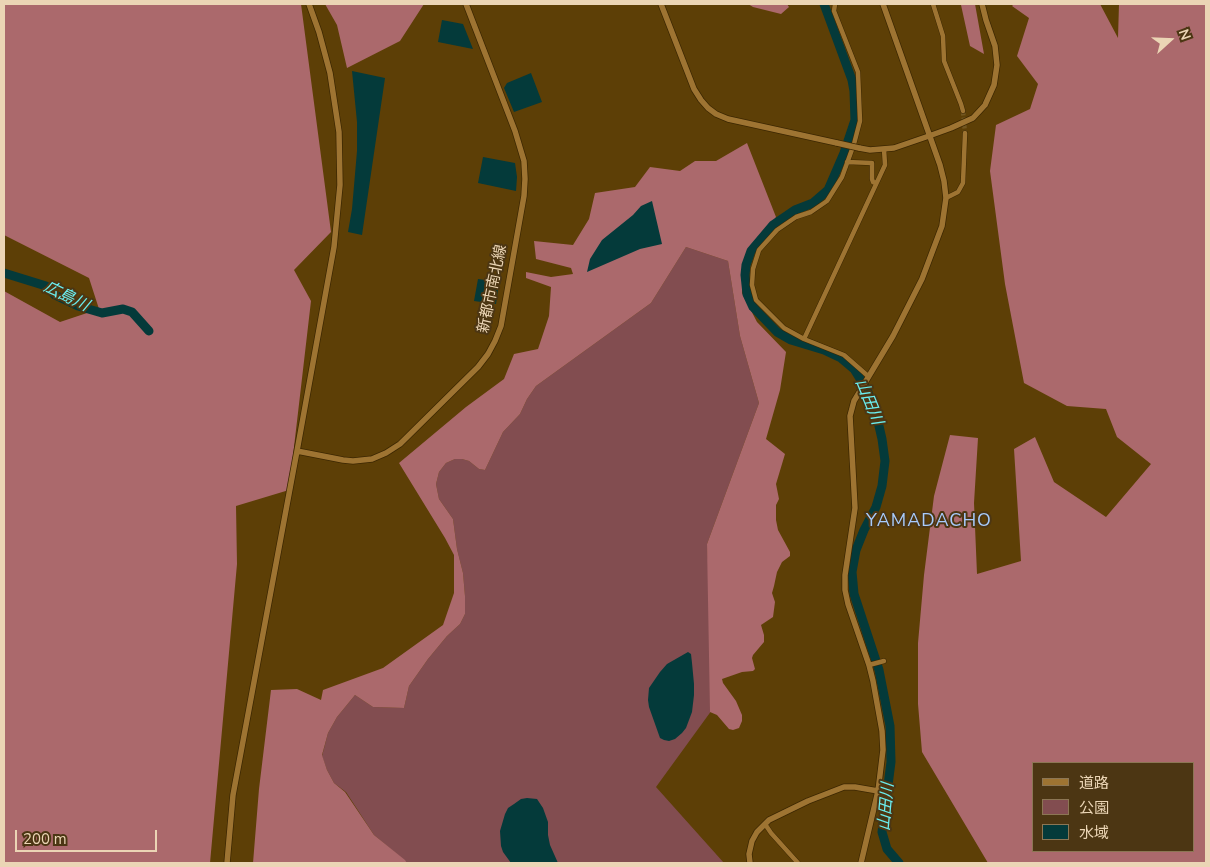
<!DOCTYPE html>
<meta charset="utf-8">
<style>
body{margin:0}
#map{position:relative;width:1210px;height:867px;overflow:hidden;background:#5d3f06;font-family:"Nunito Sans","Noto Sans JP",sans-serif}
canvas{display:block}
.frame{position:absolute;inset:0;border:5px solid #ebd5b5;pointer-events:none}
.legend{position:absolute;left:1032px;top:762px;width:162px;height:90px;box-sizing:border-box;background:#4c3613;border:1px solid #8c7654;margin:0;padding:6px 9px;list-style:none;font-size:15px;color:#ebd5b5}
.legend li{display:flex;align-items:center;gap:10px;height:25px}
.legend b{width:25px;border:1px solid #8c7654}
.north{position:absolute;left:1145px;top:15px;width:50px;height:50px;-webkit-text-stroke:4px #4c3613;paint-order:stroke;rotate:70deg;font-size:14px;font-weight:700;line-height:20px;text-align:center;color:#ebd5b5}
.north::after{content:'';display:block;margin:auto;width:18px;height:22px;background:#ebd5b5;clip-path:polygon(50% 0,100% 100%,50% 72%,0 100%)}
.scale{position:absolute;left:15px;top:830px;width:142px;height:22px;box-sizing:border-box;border:2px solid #ebd5b5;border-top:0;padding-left:6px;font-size:15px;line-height:18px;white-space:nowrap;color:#ebd5b5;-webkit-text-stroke:4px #4c3613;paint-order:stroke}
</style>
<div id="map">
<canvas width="1210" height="867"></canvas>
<div class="frame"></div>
<ul class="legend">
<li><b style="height:6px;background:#9e7432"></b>道路</li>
<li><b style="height:14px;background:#824d50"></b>公園</li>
<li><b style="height:14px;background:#043a3a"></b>水域</li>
</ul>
<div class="north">N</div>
<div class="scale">200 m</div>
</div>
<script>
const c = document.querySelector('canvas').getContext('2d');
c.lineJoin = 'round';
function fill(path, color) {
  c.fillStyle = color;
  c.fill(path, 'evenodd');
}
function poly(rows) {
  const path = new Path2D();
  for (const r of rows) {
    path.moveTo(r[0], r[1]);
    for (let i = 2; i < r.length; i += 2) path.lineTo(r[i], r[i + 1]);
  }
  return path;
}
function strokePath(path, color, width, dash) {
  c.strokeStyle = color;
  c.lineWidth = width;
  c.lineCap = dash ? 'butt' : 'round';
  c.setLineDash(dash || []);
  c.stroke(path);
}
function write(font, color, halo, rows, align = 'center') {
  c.font = font + ' "Nunito Sans","Noto Sans JP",sans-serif';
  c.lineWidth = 4;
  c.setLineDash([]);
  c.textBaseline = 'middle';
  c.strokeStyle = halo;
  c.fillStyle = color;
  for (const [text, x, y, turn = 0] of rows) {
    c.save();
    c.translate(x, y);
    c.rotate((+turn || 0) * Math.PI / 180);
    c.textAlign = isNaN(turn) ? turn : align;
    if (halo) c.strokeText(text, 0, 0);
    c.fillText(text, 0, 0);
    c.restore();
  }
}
fill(poly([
 [686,247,728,261,740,336,759,403,707,544,717,703,656,787,724,863,407,863,404,860,374,835,346,792,334,783,327,770,322,756,328,733,337,717,355,695,373,707,404,708,409,686,428,659,447,636,460,624,465,614,465,596,463,573,457,549,453,519,439,499,436,484,439,472,446,463,455,459,462,459,469,461,479,469,485,470,503,432,520,414,527,399,536,386,651,303]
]), '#824d50');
fill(poly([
 [4,4,301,4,331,232,294,270,311,301,289,490,236,506,237,564,210,863,4,863,4,291,60,322,99,309,89,278,4,235],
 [325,4,424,4,400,41,347,68,337,25],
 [748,4,787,4,789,7,781,14,753,7],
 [957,4,975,4,984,54,970,46,961,5],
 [1014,4,1100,4,1118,38,1119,4,1206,4,1206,863,988,863,922,752,918,704,918,643,924,575,934,496,950,435,978,438,974,503,977,574,1021,561,1014,449,1035,437,1054,482,1106,517,1151,464,1117,437,1106,409,1067,406,1024,383,1005,284,990,171,996,125,1030,109,1038,84,1017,56,1029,18,1012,6],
 [1194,763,1194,851,1034,851,1034,763],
 [747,143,776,217,742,265,742,293,757,322,786,352,780,390,766,439,785,454,776,484,779,499,776,505,776,520,778,530,790,552,790,556,782,562,777,572,774,586,772,593,775,602,773,617,761,625,764,635,764,642,753,655,752,658,755,669,753,671,742,672,722,679,723,683,736,701,742,715,742,721,739,728,733,730,729,729,717,715,710,712,707,544,759,403,740,336,728,261,686,247,651,303,536,386,527,399,520,414,503,432,485,470,479,469,469,461,462,459,455,459,446,463,439,472,436,484,439,499,453,519,457,549,463,573,465,596,465,614,460,624,447,636,428,659,409,686,404,708,373,707,355,695,337,717,328,733,322,755,327,770,334,783,345,792,374,835,405,860,407,863,253,863,259,789,271,690,297,689,321,700,323,690,383,668,443,625,454,593,454,555,445,538,399,463,466,407,504,379,514,354,538,349,549,316,551,287,526,278,526,272,551,277,573,274,571,268,536,259,534,241,573,245,589,219,595,193,635,187,650,167,680,171,695,161,716,161]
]), '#ab696c');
fill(poly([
 [442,20,463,24,473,49,438,42],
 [352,71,385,78,362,235,348,232,352,209,357,151,357,122],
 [531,73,542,102,514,112,504,88,507,83],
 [483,157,515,163,517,177,516,191,478,183],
 [652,201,662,244,640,249,587,272,590,259,602,240,633,215,641,206],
 [478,279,499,282,496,304,474,301],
 [688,652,691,654,692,663,694,684,694,695,692,712,686,728,682,733,675,739,669,741,664,740,660,738,649,707,648,700,649,688,660,672,667,664],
 [527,798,537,799,543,808,548,822,548,835,550,845,558,863,511,863,503,852,501,846,500,831,505,814,508,808,514,804,521,799]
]), '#043a3a');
strokePath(poly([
 [824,4,852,80,854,91,855,120,844,153,828,190,813,203,795,210,773,225,751,251,746,265,745,275,747,294,753,307,777,332,791,340,824,350,841,358,854,369,867,390,876,413,882,439,885,461,882,486,876,507,864,530,856,550,852,572,854,594,879,670,890,726,891,762,882,832,887,849,899,863],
 [4,273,46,286,55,295,78,306,102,313,123,309,132,312,149,331]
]), '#043a3a', 9);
strokePath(poly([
 [963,111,965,133]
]), '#725620', 4.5, [4.5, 2]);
const minor = poly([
 [835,4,834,11,858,72,860,121,854,144,842,177,827,201,811,212,796,217,777,230,759,250,753,269,752,285,756,300,784,328,804,339,844,355,868,376],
 [933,4,943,36,944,61,961,104,963,111],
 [847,162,872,163,872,179,873,182,876,183],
 [946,198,958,192,963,183,965,133],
 [804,339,885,165,884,149],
 [869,665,884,661],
 [765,824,771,833,798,863]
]);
const tertiary = poly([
 [661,4,694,89,701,100,708,108,716,114,728,119,837,143],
 [859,148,870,150,894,148,929,136,951,128,973,118,985,105,994,85,997,65,995,46,986,20,982,4],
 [297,451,343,460,353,461,372,459,386,453,400,444,478,367,488,354,495,341,501,326,524,196,525,179,524,161,515,131,466,4],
 [227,863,233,795,297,451,334,247,340,185,339,132,330,73,319,32,309,4],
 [750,863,749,854,752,841,757,832,769,820,808,801,844,787,855,787,878,791],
 [861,863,878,791,883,750,882,731,873,681,869,665,848,604,845,590,845,575,855,508,850,416,854,401,893,336,922,279,942,226,946,198,944,181,940,165,883,4]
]);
strokePath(minor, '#3c2702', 5.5);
strokePath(tertiary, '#3c2702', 7);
strokePath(minor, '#9e7432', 4.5);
strokePath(tertiary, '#9e7432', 5.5);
const tertiaryBridge = poly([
 [837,143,859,148]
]);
strokePath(tertiaryBridge, '#3c2702', 7, []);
strokePath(tertiaryBridge, '#9e7432', 5.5);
write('15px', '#ebd5b5', '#4c3613', [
 ["新都市南北線",493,289,-78]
]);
write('italic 16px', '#6beff1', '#4c3613', [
 ["広島川",66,297,26],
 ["山田川",868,402,68],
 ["山田川",887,807,-85]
]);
c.letterSpacing = '1px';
write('18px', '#a8ccfd', '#4c3613', [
 ["YAMADACHO",929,522]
]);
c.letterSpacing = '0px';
</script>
